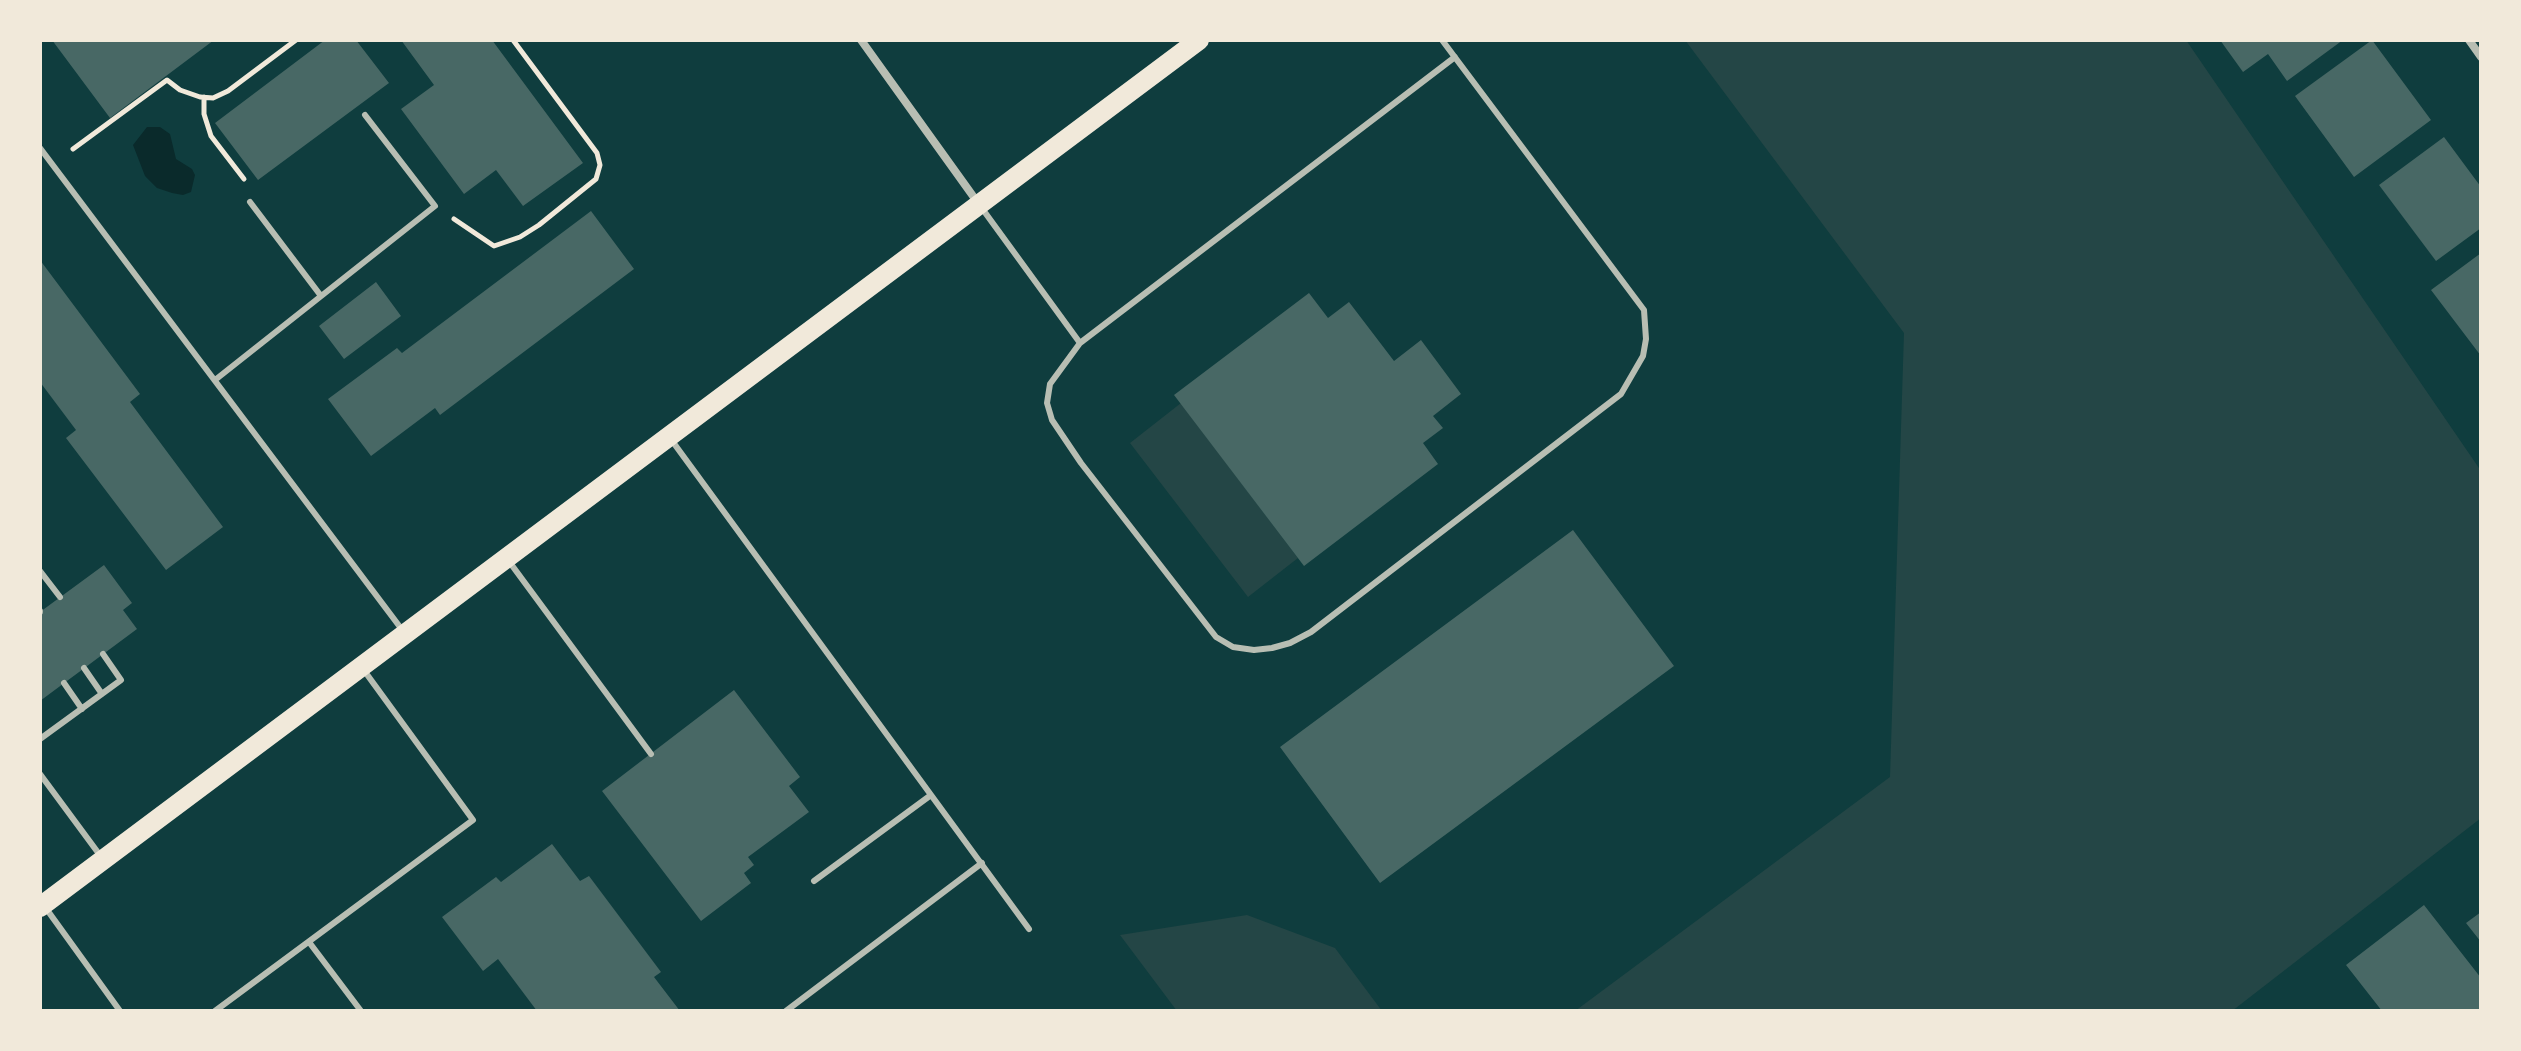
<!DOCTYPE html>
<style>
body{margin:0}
#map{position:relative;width:2521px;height:1051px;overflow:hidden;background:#0f3d3e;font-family:Signika,sans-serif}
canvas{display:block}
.frame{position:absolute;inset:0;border:42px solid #f1e9da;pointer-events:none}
</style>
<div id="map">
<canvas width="2521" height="1051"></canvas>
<div class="frame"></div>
</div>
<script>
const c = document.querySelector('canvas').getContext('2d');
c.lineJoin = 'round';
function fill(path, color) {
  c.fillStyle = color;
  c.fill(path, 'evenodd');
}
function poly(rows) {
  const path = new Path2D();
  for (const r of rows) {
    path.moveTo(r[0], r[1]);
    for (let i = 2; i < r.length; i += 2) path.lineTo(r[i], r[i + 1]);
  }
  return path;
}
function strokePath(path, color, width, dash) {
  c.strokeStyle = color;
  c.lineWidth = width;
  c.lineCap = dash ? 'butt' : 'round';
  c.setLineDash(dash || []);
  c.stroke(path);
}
fill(poly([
 [1685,40,2186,40,2481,471,2481,818,2232,1011,1575,1011,1890,777,1904,333],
 [1181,403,1298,558,1248,597,1130,443],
 [1247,915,1335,948,1382,1011,1177,1011,1120,935]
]), '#244646');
fill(poly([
 [147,127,160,127,170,134,176,159,192,169,195,175,191,192,183,195,172,193,157,188,145,176,133,145]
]), '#0a2a2b');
fill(poly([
 [52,40,214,40,110,118],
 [325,40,356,40,389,83,258,180,215,123],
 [401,40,492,40,583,163,523,206,496,170,464,194,401,109,434,85],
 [2220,40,2343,40,2287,81,2268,54,2243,72],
 [2372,40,2431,120,2354,177,2295,96],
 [2444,137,2481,187,2481,228,2436,261,2379,185],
 [591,211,634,269,440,415,435,408,371,456,328,399,397,348,402,353],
 [2481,253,2481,356,2431,290],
 [40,260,140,394,130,402,223,527,166,570,66,438,76,430,40,382],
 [376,282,401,316,344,359,319,326],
 [1309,293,1328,318,1349,302,1394,361,1421,340,1461,394,1433,416,1443,428,1423,443,1438,464,1304,566,1174,395],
 [1573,530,1674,666,1380,883,1280,747],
 [104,565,132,603,123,610,137,629,40,701,40,612],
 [734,690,800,777,789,786,809,812,748,857,754,865,744,873,751,883,701,921,602,791],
 [552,844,580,881,589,876,661,972,654,977,680,1011,537,1011,498,959,483,971,442,917,496,877,501,882],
 [2424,905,2481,978,2481,1011,2382,1011,2346,965],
 [2481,912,2481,942,2466,923]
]), '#486865');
strokePath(poly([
 [204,97,204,114,211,136,244,179],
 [73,149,167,80,180,90,200,97,213,98,228,91,296,40],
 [454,219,494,246,520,237,539,225,596,179,600,165,597,153,513,40]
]), '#f1e9da', 5);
strokePath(poly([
 [1442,40,1644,310,1646,339,1643,356,1621,394,1311,632,1290,643,1272,648,1254,650,1233,647,1216,637,1081,463,1052,420,1047,403,1050,384,1080,343,1455,57],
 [40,148,403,631],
 [250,202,321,296],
 [981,207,1080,343],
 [215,380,435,206,365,115],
 [670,438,1029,929],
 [508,560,651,754],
 [40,571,60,597],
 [40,611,40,612],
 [84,668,102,694],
 [64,683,82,709],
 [40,739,121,680,103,654],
 [40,774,102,858],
 [814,881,931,795],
 [45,907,120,1011],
 [309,942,361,1011],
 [215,1011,473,820,363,669],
 [786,1011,982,863]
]), '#b8beb3', 6);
strokePath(poly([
 [861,40,978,203],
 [2469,40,2481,57]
]), '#b8beb3', 8);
strokePath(poly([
 [40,907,1199,40]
]), '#f1e9da', 20);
</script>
